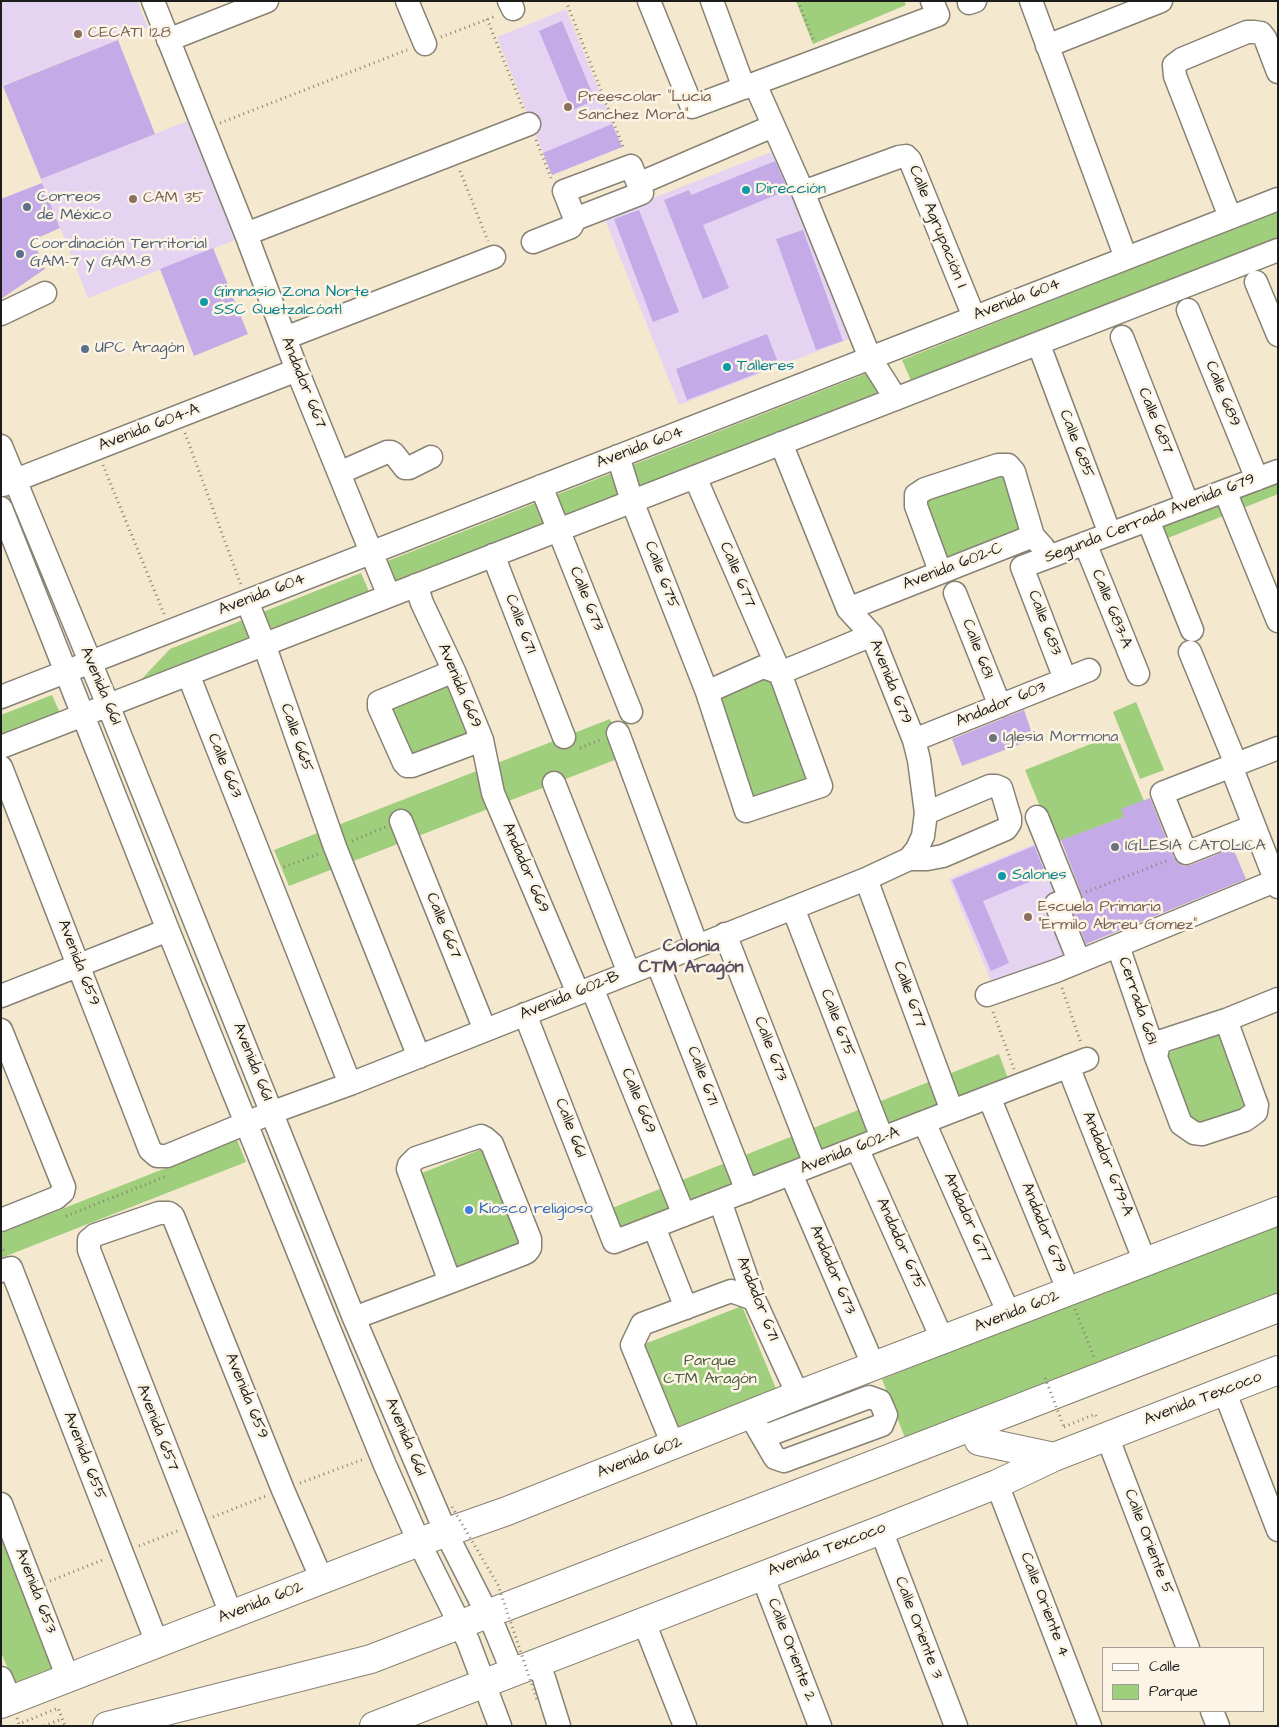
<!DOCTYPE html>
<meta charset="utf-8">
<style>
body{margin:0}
#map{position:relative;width:1279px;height:1727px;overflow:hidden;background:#f4e8ce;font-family:"Architects Daughter",sans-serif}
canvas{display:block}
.frame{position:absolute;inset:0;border:2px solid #1c1c1c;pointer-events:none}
.legend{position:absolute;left:1102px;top:1647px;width:162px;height:65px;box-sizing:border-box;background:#fcf5e5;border:1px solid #a29e95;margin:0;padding:6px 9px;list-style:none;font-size:15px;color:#1c1c1c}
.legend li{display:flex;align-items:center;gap:10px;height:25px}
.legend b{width:25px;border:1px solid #a29e95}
</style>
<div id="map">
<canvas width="1279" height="1727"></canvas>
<div class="frame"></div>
<ul class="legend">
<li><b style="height:6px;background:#fff"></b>Calle</li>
<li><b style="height:14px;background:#9fce7c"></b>Parque</li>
</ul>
</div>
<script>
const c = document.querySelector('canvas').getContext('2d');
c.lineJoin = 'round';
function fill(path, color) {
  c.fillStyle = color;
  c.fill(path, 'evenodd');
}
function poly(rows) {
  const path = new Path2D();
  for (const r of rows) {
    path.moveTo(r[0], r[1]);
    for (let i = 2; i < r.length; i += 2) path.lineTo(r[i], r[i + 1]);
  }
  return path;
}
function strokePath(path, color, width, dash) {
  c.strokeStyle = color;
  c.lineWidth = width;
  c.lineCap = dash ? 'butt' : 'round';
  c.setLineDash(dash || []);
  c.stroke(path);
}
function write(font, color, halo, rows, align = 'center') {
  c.font = font + ' "Architects Daughter",sans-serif';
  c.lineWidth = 5;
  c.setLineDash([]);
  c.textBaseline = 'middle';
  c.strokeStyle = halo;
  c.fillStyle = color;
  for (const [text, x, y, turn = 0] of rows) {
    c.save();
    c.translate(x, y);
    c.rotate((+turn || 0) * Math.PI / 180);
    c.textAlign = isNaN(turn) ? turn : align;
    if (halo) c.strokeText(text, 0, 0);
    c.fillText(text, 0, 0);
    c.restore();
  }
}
fill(poly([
 [1,1,137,1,148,28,1,86],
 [566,9,622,147,552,175,497,37],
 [187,121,235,240,88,298,41,179],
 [774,151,849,339,679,405,604,217],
 [1042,841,1072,956,994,988,949,879]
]), '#e4d3f1');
fill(poly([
 [796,1,904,1,906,5,813,44],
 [1278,211,1278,241,913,385,902,360],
 [870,372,879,395,394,585,385,562],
 [1278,462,1278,494,1163,540,1151,512],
 [1002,471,1023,529,942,559,921,500],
 [361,573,370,594,135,686,170,649],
 [771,676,809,782,750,802,711,697],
 [452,677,475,738,410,763,386,703],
 [52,695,60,713,1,736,1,715],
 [1136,702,1164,770,1140,779,1113,712],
 [610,719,625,756,289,886,274,850],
 [1116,734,1144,801,1124,817,1055,843,1025,770],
 [1219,1034,1247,1108,1193,1128,1165,1054],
 [999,1054,1010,1084,619,1239,607,1210],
 [237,1140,246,1162,1,1258,1,1233],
 [482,1149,521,1246,456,1272,417,1175],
 [1278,1222,1278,1296,907,1443,882,1379],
 [742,1306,779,1396,678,1436,642,1345],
 [1,1535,54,1669,14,1684,1,1652]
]), '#9fce7c');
fill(poly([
 [562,21,595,100,572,110,539,31],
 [118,40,155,134,41,179,3,86],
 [612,124,622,147,552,175,543,153],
 [775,161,788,190,703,225,729,288,703,299,664,200,689,190,691,195],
 [42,183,60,228,33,240,45,269,1,299,1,199],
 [639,210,679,312,653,322,614,219],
 [803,230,843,341,816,350,776,239],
 [213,248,248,334,194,356,160,269],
 [767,334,779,365,687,400,676,369],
 [1024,710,1034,739,962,766,952,739],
 [1150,798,1174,858,1178,863,1184,866,1191,865,1233,848,1246,879,1086,944,1073,912,1080,907,1083,902,1082,895,1061,840,1124,817,1121,809],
 [1034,846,1046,875,983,901,1009,963,991,971,952,880]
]), '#c4abe8');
const minor = poly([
 [153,1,246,234,297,370,389,596],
 [407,1,425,44],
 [509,1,513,9],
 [649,1,692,107,938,15,932,1],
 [712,1,744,88],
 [969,1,969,3,975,1],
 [1031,1,1126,258],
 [168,40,267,1],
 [1047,46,1161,1],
 [755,84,803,192,870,358,896,399],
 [631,166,642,193,575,219,564,191,631,166],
 [638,184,773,126],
 [803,192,899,157,906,156,910,160,974,317],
 [1230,217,1175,76,1174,65,1182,59,1247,32,1254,32,1261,33,1265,38,1278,72],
 [246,234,529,124],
 [533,242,571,227,575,219],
 [1256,282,1278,335],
 [1188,310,1257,479],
 [1,314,45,293],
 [1122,337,1188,505],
 [285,338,494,257],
 [1042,353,1110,534],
 [1,446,108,705,354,1318,446,1533,495,1629,513,1673],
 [618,456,632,501,707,692,746,811,821,786,780,673,695,477],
 [339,473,387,452,391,452,394,454,405,468,409,468,431,457],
 [3,485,297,370],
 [541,486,631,712],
 [1225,491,1278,621],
 [1,508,168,930,328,1326,385,1465,419,1542,468,1641,500,1726],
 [1148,520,1192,630],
 [1085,543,1138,674],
 [493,555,564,737],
 [940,571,916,506,916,495,925,489,998,465,1008,465,1014,472,1033,536],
 [416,585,422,603,454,671,482,740,412,766,407,766,404,763,379,707,379,702,454,671],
 [955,593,1000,706],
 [247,601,264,644,335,847,419,1057],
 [848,609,1033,536,1043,547],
 [1190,652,1236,764],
 [780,673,872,635],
 [188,674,350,1084],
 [1065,679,1022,567,1278,471],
 [707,692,763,667,780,673],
 [1,697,1278,199],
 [618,733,697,946],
 [482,740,493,793,578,993],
 [914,740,1089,670],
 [1,747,1278,250],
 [1231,766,1278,887],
 [1,767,150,1150,157,1156,167,1156,273,1112,350,1084,866,879,909,859,917,849,923,836,926,813,919,760,914,740,872,635,848,609,781,443],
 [554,783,629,973],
 [1037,817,1070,899,1056,904,1079,961],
 [401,821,485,1030],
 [1254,826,1186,853,1162,793,1278,748],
 [909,859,927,859,943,856,1006,829,1010,823,1010,818,1001,788,996,786,990,786,926,813],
 [866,879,952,1111],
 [793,908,882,1138],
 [725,934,815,1164],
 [1118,946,1156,1057],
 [657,962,747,1191],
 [592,988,684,1215],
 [987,995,1056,971,1275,881],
 [1,996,168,930],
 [525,1014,614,1242,1087,1059],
 [1226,1020,1255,1100,1257,1105,1256,1112,1245,1120,1202,1134,1194,1133,1181,1124,1156,1057,1159,1043,1162,1041,1226,1020,1278,999],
 [1,1030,64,1187,63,1192,56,1198,1,1220],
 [1068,1066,1145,1262],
 [989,1097,1069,1292],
 [924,1122,1009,1314],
 [857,1148,943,1341],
 [791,1174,874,1367],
 [720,1201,754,1299,798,1395],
 [654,1227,686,1308],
 [1,1271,11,1268,157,1643],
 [354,1318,450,1282,523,1254,527,1252,530,1248,530,1239,492,1144,485,1138,481,1136,416,1158,409,1165,408,1169,450,1282],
 [1224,1390,1278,1530],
 [750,1415,775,1458,784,1461,882,1425,886,1415,880,1401,869,1397,763,1437],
 [1107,1436,1188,1648],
 [673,1445,632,1345,642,1324,731,1291,754,1299],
 [997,1484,1090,1726],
 [1,1504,68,1678],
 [881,1530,956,1726],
 [762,1575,820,1726],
 [231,1614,89,1250,89,1240,95,1235,159,1213,169,1213,173,1216,283,1490,322,1580],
 [644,1622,685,1726],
 [1,1678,10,1700],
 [544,1678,559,1726],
 [1212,1711,1218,1726]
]);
const major = poly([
 [979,1441,1054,1457],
 [1,1704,419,1542,507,1511,798,1395,1278,1211],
 [107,1726,371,1659,1278,1308],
 [374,1726,881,1530,997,1484,1054,1457,1278,1370]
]);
strokePath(minor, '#888275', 25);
strokePath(major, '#888275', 30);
strokePath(poly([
 [566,1,624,149],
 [798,1,814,42],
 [487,19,523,108],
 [441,37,496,16],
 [220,123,407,50],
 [536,140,551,178],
 [460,171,488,241],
 [185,433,241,585],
 [103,465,164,614],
 [580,748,602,739],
 [352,841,386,827],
 [284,867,318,854],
 [1086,892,1169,860],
 [1062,988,1081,1043],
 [993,1012,1014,1069],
 [66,1216,167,1176],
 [1,1245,4,1251],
 [1075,1309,1094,1357],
 [1064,1427,1095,1414,1098,1419],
 [300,1483,364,1459],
 [213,1517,266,1496],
 [139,1546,180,1530],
 [50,1581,105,1559],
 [17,1718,19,1724,58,1708,65,1726],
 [44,1726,62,1719]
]), '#888275', 3, [1, 4]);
strokePath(minor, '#fff', 22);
strokePath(major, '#fff', 28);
strokePath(poly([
 [1045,1378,1064,1427],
 [452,1507,498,1585,537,1700]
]), '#888275', 3, [1, 4]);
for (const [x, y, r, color] of [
 [78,34,5,"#8d6e63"],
 [568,107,5,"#8d6e63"],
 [746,190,5,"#0f9aa8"],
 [133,199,5,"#8d6e63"],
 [27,207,5,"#5c6f8a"],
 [20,254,5,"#5c6f8a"],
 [204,302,5,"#0f9aa8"],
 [85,349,5,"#5c6f8a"],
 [727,367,5,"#0f9aa8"],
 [993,738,5,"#6b7280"],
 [1115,847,5,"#6b7280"],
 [1002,876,5,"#0f9aa8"],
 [1028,917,5,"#8d6e63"],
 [469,1210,5,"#3f7fe0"]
]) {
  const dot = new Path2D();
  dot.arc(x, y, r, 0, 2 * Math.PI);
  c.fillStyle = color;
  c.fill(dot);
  strokePath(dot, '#fcf5e5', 2);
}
write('16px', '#785e54', '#fcf5e5', [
 ["CECATI 128",88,34],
 ["Preescolar \"Lucia",578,98],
 ["Sanchez Mora\"",578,116],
 ["CAM 35",143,199],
 ["Escuela Primaria",1038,908],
 ["\"Ermilo Abreu Gomez\"",1038,926]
], 'left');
write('16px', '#0d838f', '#fcf5e5', [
 ["Dirección",756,190],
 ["Gimnasio Zona Norte",214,293],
 ["SSC Quetzalcóatl",214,311],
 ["Talleres",737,367],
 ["Salones",1012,876]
], 'left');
write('16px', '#4e5e75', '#fcf5e5', [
 ["Correos",37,198],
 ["de México",37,216],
 ["Coordinación Territorial",30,245],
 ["GAM-7 y GAM-8",30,263],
 ["UPC Aragón",95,349]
], 'left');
write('16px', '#1c1c1c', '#fcf5e5', [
 ["Calle Agrupación I",937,227,68],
 ["Avenida 604",1017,300,-21],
 ["Andador 667",303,383,68],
 ["Calle 689",1222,394,68],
 ["Calle 687",1155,421,68],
 ["Avenida 604-A",149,428,-21],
 ["Calle 685",1076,444,69],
 ["Avenida 604",640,448,-21],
 ["Segunda Cerrada Avenida 679",1150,519,-21],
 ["Avenida 602-C",953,567,-21],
 ["Calle 675",661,575,69],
 ["Calle 677",737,575,67],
 ["Avenida 604",262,595,-21],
 ["Calle 673",586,599,68],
 ["Calle 683-A",1111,609,68],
 ["Calle 683",1044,623,69],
 ["Calle 671",520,624,69],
 ["Calle 681",977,649,69],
 ["Avenida 679",890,682,68],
 ["Avenida 661",100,686,67],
 ["Avenida 669",459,686,67],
 ["Andador 603",1001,705,-22],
 ["Calle 665",296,738,71],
 ["Calle 663",224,766,68],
 ["Andador 669",525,868,67],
 ["Calle 667",443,926,68],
 ["Avenida 659",78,963,69],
 ["Calle 677",909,995,70],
 ["Avenida 602-B",570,996,-22],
 ["Cerrada 681",1137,1001,71],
 ["Calle 675",837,1023,69],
 ["Calle 673",770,1049,69],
 ["Avenida 661",252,1062,68],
 ["Calle 671",702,1076,69],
 ["Calle 669",638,1101,68],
 ["Calle 661",570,1128,69],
 ["Avenida 602-A",850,1151,-21],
 ["Andador 679-A",1107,1164,68],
 ["Andador 677",967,1218,66],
 ["Andador 679",1043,1228,68],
 ["Andador 675",900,1244,66],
 ["Andador 673",832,1270,67],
 ["Andador 671",757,1299,68],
 ["Avenida 602",1017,1312,-21],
 ["Avenida 659",246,1396,68],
 ["Avenida Texcoco",1203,1399,-21],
 ["Avenida 657",157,1428,69],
 ["Avenida 661",405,1437,67],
 ["Avenida 655",84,1456,69],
 ["Avenida 602",640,1458,-21],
 ["Calle Oriente 5",1148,1542,69],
 ["Avenida Texcoco",827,1550,-21],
 ["Avenida 653",35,1591,69],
 ["Avenida 602",261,1603,-21],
 ["Calle Oriente 4",1044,1605,69],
 ["Calle Oriente 3",918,1628,69],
 ["Calle Oriente 2",791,1650,69]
]);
write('16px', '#5b616d', '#fcf5e5', [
 ["Iglesia Mormona",1003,738],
 ["IGLESIA CATOLICA",1125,847]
], 'left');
write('16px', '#366cbe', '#fcf5e5', [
 ["Kiosco religioso",479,1210]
], 'left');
write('16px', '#4a5a3e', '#fcf5e5', [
 ["Parque",710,1362],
 ["CTM Aragón",710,1380]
]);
write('bold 18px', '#574e63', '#fcf5e5', [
 ["Colonia",691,947],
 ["CTM Aragón",691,968]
]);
</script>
